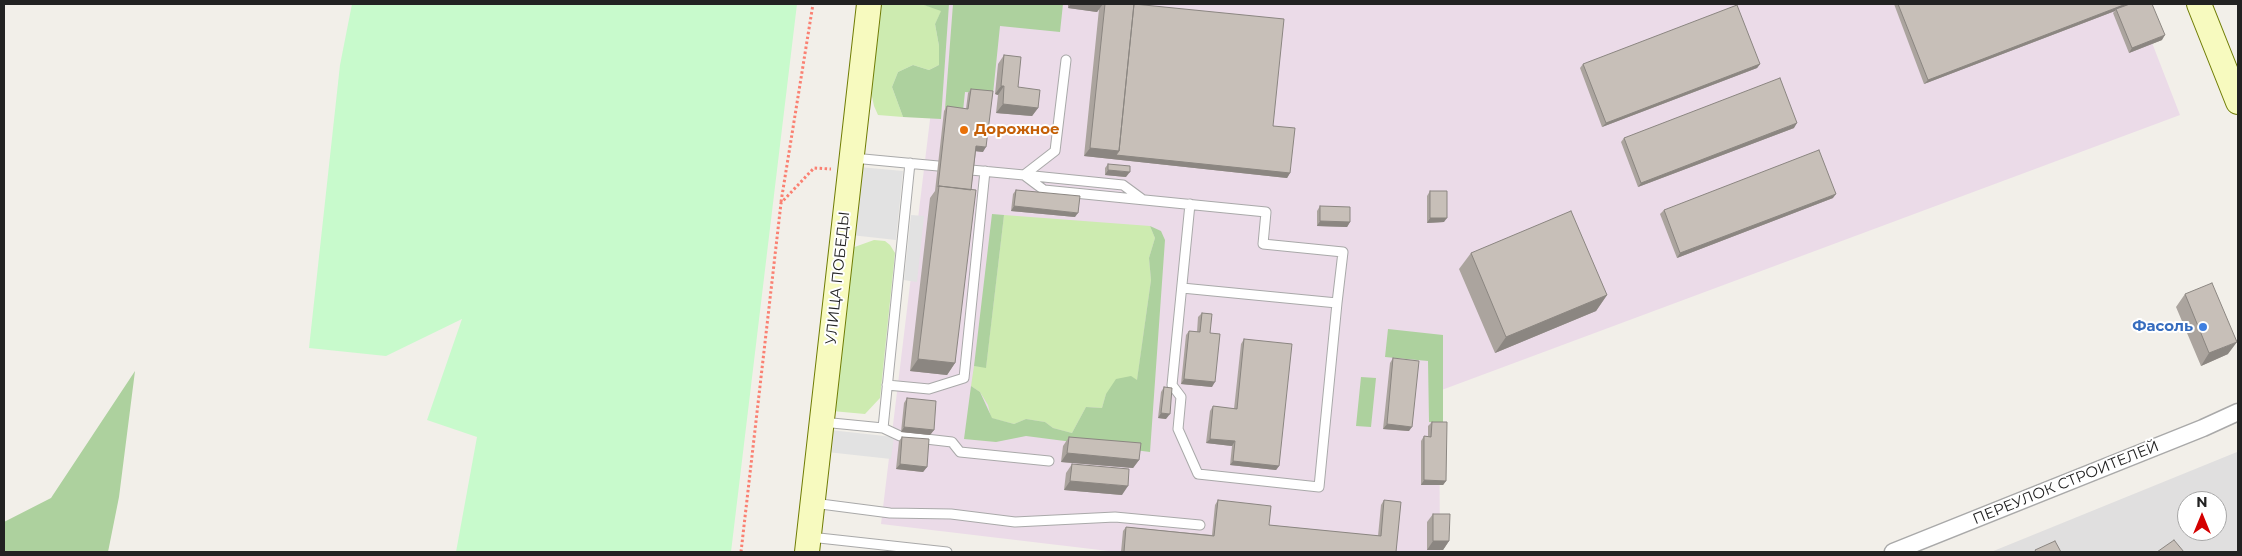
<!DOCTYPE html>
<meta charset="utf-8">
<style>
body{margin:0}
#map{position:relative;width:2242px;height:556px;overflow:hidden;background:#f2efe9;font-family:Montserrat,sans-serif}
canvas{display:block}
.frame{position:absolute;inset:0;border:5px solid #222;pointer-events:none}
.north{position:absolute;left:2177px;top:491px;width:50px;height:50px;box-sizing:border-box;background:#fff;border:1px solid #a7a7a7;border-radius:50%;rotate:0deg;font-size:14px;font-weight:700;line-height:20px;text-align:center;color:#222}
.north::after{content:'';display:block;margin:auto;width:18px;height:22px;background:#d40000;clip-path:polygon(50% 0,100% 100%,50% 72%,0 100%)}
</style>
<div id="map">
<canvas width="2242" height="556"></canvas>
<div class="frame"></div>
<div class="north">N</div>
</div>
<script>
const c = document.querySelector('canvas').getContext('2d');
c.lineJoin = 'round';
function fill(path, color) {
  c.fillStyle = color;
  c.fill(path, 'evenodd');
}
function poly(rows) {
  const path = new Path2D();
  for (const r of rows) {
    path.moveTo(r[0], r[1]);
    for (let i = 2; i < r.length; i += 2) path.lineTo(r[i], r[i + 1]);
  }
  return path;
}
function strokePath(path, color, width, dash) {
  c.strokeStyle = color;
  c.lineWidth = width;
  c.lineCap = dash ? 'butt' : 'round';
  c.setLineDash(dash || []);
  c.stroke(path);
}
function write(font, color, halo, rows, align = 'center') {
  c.font = font + ' Montserrat,sans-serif';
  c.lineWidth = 4;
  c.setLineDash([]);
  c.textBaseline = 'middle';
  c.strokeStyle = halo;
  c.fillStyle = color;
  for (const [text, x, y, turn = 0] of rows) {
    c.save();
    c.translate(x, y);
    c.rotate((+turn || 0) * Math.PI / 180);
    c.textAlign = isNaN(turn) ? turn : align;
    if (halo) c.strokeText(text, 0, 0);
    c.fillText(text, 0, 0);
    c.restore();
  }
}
fill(poly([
 [2237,452,2238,552,1991,552],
 [2187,501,2217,501,2217,531,2187,531]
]), '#e0dfdf');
fill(poly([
 [944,4,2137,4,2180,115,1439,391,1440,552,1117,552,881,524]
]), '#ebdbe8');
fill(poly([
 [882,4,921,4,942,10,935,24,939,46,939,65,929,70,913,65,898,72,892,87,903,117,878,115,874,106,871,92],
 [1004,215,1150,226,1155,238,1149,258,1151,280,1137,381,1106,394,1102,408,1086,407,1072,433,1053,428,1045,422,1026,419,1014,424,991,418,988,405,980,392,971,386,974,366,986,367],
 [874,240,885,241,890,245,895,253,880,398,865,414,832,411,849,249]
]), '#cdebb0');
fill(poly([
 [921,4,949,4,941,119,903,117,892,87,898,72,913,65,929,70,939,65,939,46,935,24,941,11],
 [953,4,1063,4,1060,32,1000,26,993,94,965,92,963,111,945,109],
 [992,214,1004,215,986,368,974,366],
 [1150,226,1161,231,1165,240,1150,452,1026,436,996,442,964,439,971,386,980,392,992,418,1014,424,1026,419,1045,422,1053,428,1072,433,1086,407,1102,408,1106,394,1116,379,1131,376,1137,380,1151,280,1149,258,1155,238],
 [1388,329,1443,335,1443,423,1429,422,1428,361,1385,357],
 [135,371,119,497,108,552,4,552,4,522,51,498],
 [1361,377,1376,378,1371,427,1356,426]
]), '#add19e');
fill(poly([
 [352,4,797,4,731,552,456,552,477,437,427,420,462,319,386,356,309,348,340,65]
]), '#c8facc');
fill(poly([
 [859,167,903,171,896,240,851,235],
 [911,215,924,216,917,282,904,280],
 [830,430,894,437,891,459,827,452]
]), '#e2e2e2');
const lane = poly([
 [1066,60,1055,151,1024,175,1123,185,1142,199],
 [853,158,938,166],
 [971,170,1024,175,1044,190,1266,212,1263,244,1343,252,1337,303,1182,288],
 [1190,204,1172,385,1181,397,1178,429,1198,474,1319,487,1337,303],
 [887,385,929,389,964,378,985,171],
 [822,422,883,428,910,163],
 [883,428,900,436,952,442,960,452,1049,461],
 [813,503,890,513,951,514,1015,522,1115,517,1200,525],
 [810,537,947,552]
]);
const street = poly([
 [1893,552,2203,428,2238,412]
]);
const secondary = poly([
 [2199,4,2238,102],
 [807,552,869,4]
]);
strokePath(lane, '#a9a9a9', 11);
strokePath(street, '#a9a9a9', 19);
strokePath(secondary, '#707d05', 26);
strokePath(poly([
 [781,202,813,4],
 [741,552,781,203,814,168,831,169]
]), '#fa8072', 3, [2.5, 2.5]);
strokePath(lane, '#fff', 9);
strokePath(street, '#fff', 16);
strokePath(secondary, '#f7fabf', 24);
fill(poly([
 [1068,4,1135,4,1273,126,1290,173,1287,178,1084,156,1099,9,1097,12,1068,8],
 [1894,4,2129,4,2162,40,2129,53,2113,13,2115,11,1924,84],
 [1004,55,1018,87,1038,108,1032,116,996,113,998,95,995,94,998,64],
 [1583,64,1760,64,1757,68,1602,127,1580,68],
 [971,89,983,152,976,151,971,190,955,363,947,375,910,371,930,198,935,191,944,111,947,106,966,109,968,93],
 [1794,128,1638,187,1621,142,1624,138],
 [1108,164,1126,177,1105,175,1105,168],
 [1016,190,1075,217,1011,211,1013,194],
 [1430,191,1444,222,1427,223,1427,196],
 [1833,198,1677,258,1660,214,1664,210],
 [1320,206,1350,222,1347,227,1317,226,1317,211],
 [1471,253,1607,295,1596,311,1495,353,1459,269],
 [2185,294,2228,354,2201,366,2176,307],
 [1202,313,1210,333,1212,387,1181,384,1186,335,1189,331,1197,332,1198,317],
 [1244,339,1279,466,1276,470,1230,465,1232,446,1206,443,1210,411,1213,406,1234,409,1241,344],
 [1393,358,1409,431,1383,429,1390,363],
 [1164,387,1166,419,1158,418,1161,392],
 [907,398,934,430,930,435,901,432,904,403],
 [1432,422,1446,481,1443,485,1421,485,1421,441,1424,436,1428,436,1428,426],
 [902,437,927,467,923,472,896,469,899,441],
 [1069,437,1139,460,1133,468,1061,462,1063,446],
 [1072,464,1122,495,1064,490,1066,473],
 [1218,500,1269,525,1378,536,1381,505,1384,500,1396,552,1121,552,1123,531,1126,527,1212,535,1215,505],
 [1433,514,1449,541,1443,550,1427,550,1427,522]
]), '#aba49e');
fill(poly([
 [1071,4,1103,4,1097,12,1068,8],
 [2126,4,2129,4,2116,9,2115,11,1924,84,1928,80],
 [2165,35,2162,40,2129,53,2132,48],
 [1760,64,1757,68,1602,127,1606,123],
 [1001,86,1004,86,998,95,995,94],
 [1003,104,1038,108,1032,116,996,113],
 [1797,123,1794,128,1638,187,1641,183],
 [976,146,986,147,983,152,973,151],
 [1090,148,1119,151,1290,173,1287,178,1084,156],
 [1108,170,1130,172,1126,177,1105,175],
 [1836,194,1833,198,1677,258,1680,253],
 [1014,206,1078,213,1075,217,1011,211],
 [1430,218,1447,218,1444,222,1427,223],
 [1320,221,1350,222,1347,227,1317,226],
 [1607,295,1596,311,1495,353,1506,337],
 [2237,342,2228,354,2201,366,2209,353],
 [918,359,955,363,947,375,910,371],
 [1184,379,1215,382,1212,387,1181,384],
 [1161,413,1170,414,1166,419,1158,418],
 [1387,424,1412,427,1409,431,1383,429],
 [904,427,934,430,930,435,901,432],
 [1210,439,1235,441,1232,446,1206,443],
 [1067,453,1139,460,1133,468,1061,462],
 [1233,461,1279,466,1276,470,1230,465],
 [900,464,927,467,923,472,896,469],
 [1424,480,1446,481,1443,485,1421,485],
 [1070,481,1128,486,1122,495,1064,490],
 [1433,541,1449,541,1443,550,1427,550]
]), '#8b8681');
const building = poly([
 [1105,4,1134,4,1119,151,1090,148,1105,4],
 [1134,4,1284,19,1273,126,1295,128,1290,173,1116,155,1119,151,1134,4],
 [1898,4,2126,4,1928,80,1898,4],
 [2130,4,2152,4,2165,35,2132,48,2116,9,2130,4],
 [1737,5,1760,64,1606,123,1583,64,1737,5],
 [1004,55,1021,57,1018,87,1040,90,1038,108,1003,104,1004,86,1001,86,1004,55],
 [1780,78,1797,123,1641,183,1624,138,1780,78],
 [971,89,993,91,986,147,976,146,971,190,939,186,938,187,947,106,968,109,971,89],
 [1819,150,1836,194,1680,253,1664,210,1819,150],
 [1108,164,1130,166,1130,172,1108,170,1108,164],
 [939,186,976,190,955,363,918,359,939,186],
 [1016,190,1080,196,1078,213,1014,206,1016,190],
 [1430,191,1447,191,1447,218,1430,218,1430,191],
 [1320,206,1350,207,1350,222,1320,221,1320,206],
 [1571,211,1607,295,1506,337,1471,253,1571,211],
 [2212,283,2237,342,2209,353,2185,294,2212,283],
 [1202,313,1212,314,1210,333,1220,334,1215,382,1184,379,1189,331,1200,332,1202,313],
 [1244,339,1292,344,1279,466,1233,461,1235,441,1210,439,1213,406,1237,409,1244,339],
 [1393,358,1419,361,1412,427,1387,424,1393,358],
 [1164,387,1172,388,1170,414,1161,413,1164,387],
 [907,398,936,401,934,430,904,427,907,398],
 [1432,422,1447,422,1446,481,1424,480,1424,436,1431,437,1432,422],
 [902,437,929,439,927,467,900,464,902,437],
 [1069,437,1141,443,1139,460,1067,453,1069,437],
 [1072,464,1129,469,1128,486,1070,481,1072,464],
 [1218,500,1271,506,1269,525,1381,536,1384,500,1401,502,1396,552,1124,552,1126,527,1214,536,1218,500],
 [1433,514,1450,514,1449,541,1433,541,1433,514],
 [2174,540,2184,552,2157,552,2174,540],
 [2055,541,2061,552,2036,552,2035,550,2055,541]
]);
fill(building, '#c7bfb8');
strokePath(building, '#8b8681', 1);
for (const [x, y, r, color] of [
 [964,130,5,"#e8710a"],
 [2203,327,5,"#3f7fe0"]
]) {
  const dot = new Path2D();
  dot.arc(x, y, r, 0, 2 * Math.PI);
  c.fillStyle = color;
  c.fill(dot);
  strokePath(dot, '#fff', 2);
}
write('bold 15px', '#c56008', '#fff', [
 ["Дорожное",974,130]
], 'left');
write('15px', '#222', '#fff', [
 ["УЛИЦА ПОБЕДЫ",838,278,-84],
 ["ПЕРЕУЛОК СТРОИТЕЛЕЙ",2066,483,-22]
]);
write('bold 15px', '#366cbe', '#fff', [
 ["Фасоль",2193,327]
], 'right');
</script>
